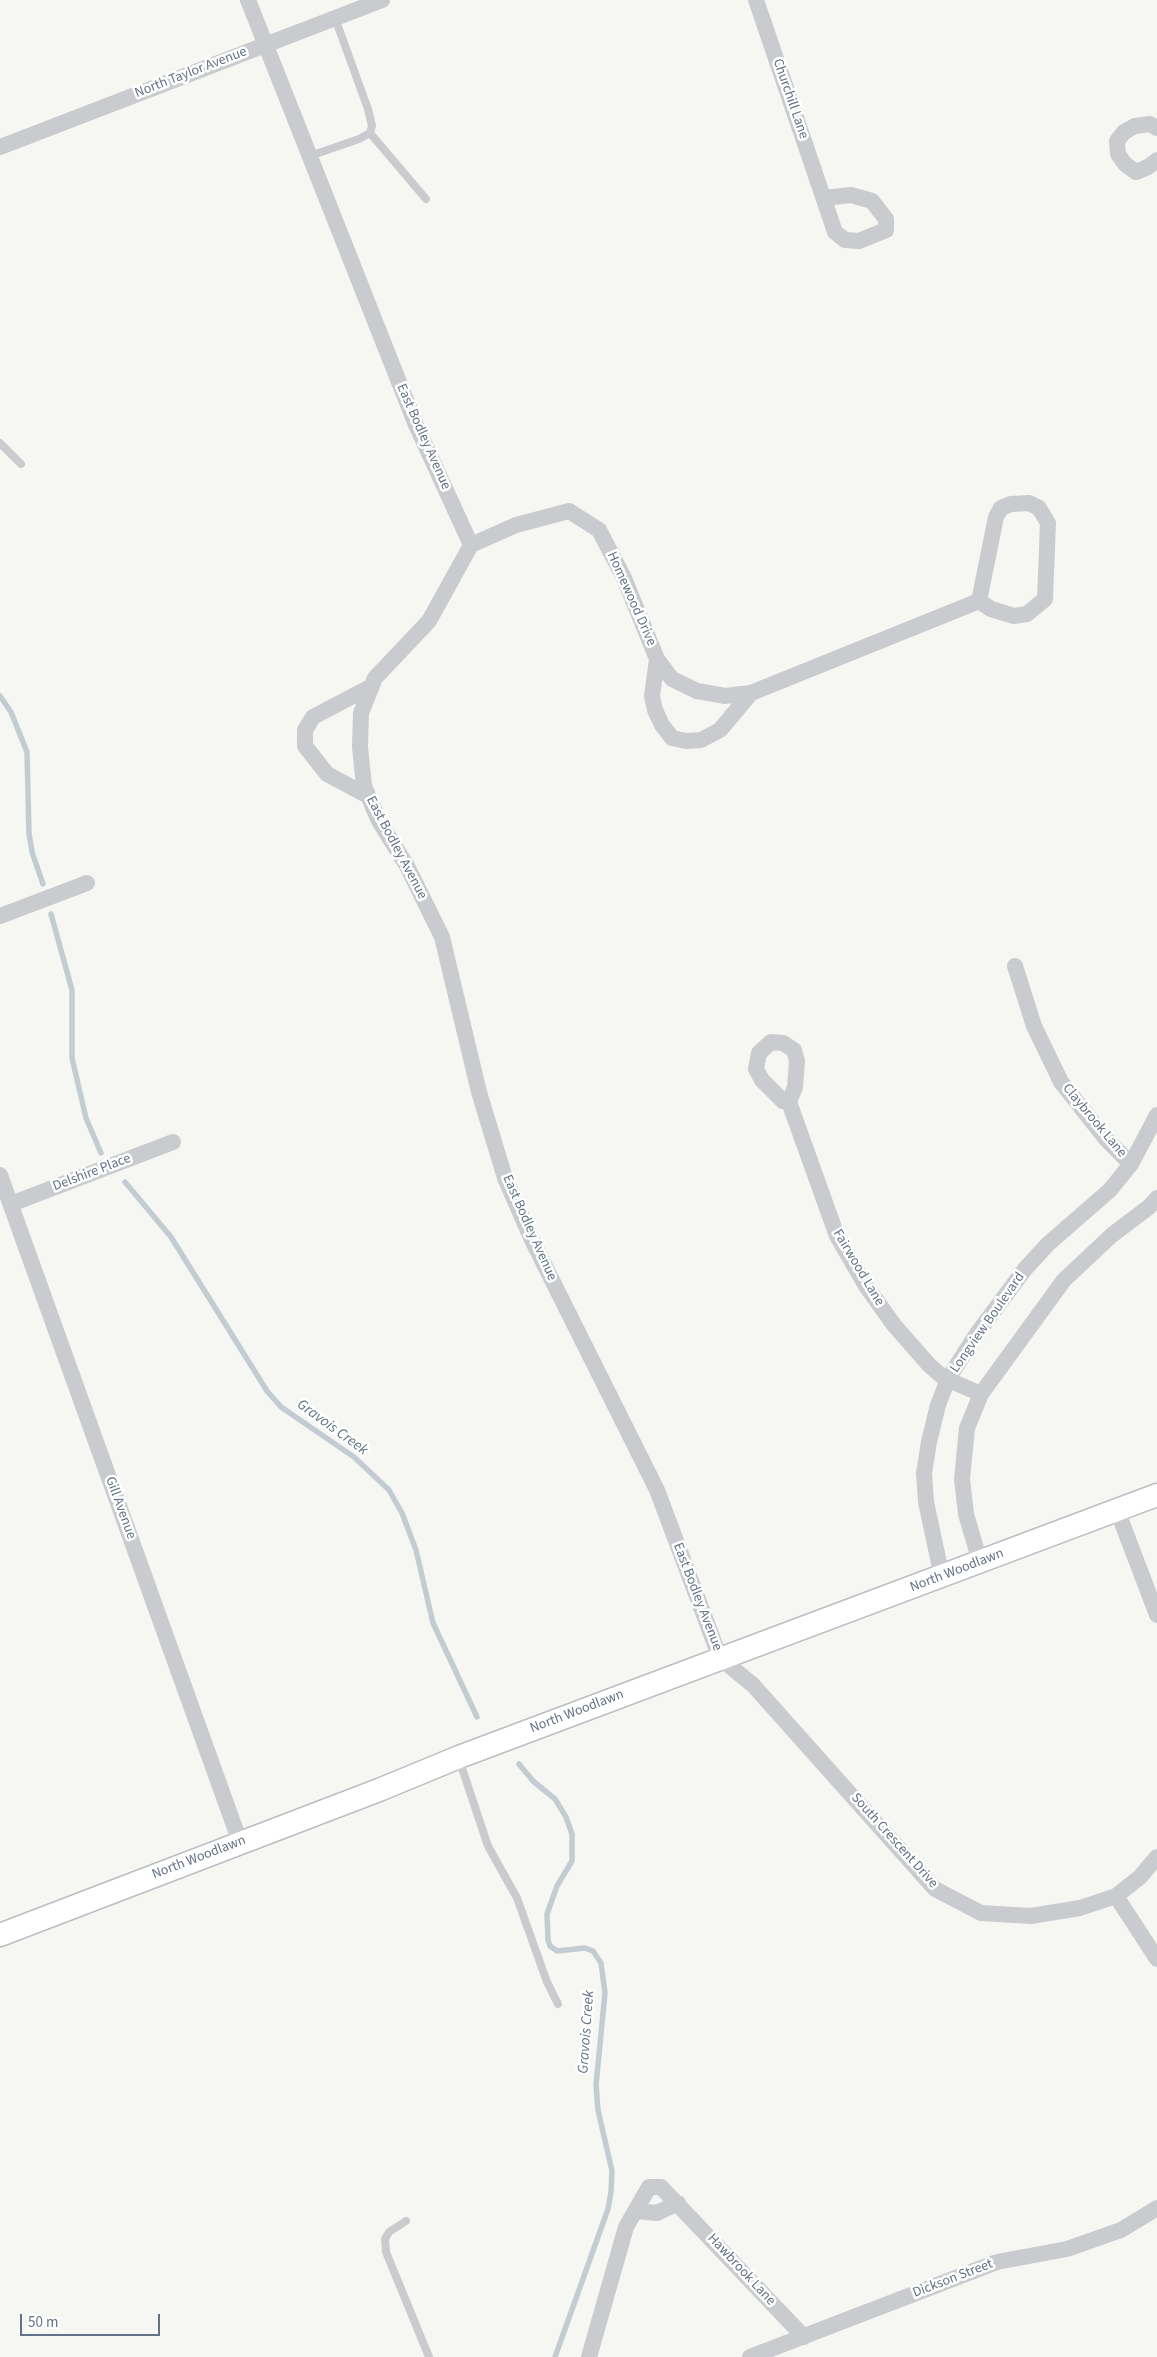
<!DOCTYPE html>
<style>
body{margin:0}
#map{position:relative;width:1157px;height:2357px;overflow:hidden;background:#f6f7f3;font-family:"Source Sans 3",sans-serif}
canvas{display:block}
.scale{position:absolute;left:20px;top:2314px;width:140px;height:22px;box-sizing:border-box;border:2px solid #637286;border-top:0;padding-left:6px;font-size:15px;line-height:18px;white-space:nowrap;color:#637286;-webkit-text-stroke:4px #fff;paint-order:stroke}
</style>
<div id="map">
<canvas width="1157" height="2357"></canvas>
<div class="scale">50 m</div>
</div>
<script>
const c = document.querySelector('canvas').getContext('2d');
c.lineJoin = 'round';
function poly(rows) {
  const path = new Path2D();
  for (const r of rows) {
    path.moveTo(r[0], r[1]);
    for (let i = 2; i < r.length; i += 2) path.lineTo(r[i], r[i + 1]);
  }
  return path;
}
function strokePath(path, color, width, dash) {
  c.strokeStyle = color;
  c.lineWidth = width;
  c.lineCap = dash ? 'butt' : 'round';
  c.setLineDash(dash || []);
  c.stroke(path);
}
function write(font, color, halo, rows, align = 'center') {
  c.font = font + ' "Source Sans 3",sans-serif';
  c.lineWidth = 5;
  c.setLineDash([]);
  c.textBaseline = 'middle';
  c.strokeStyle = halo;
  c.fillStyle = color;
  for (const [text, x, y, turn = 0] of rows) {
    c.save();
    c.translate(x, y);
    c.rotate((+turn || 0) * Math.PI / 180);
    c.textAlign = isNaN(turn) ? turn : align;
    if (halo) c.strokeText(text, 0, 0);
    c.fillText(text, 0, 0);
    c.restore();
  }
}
strokePath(poly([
 [0,696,11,712,27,752,29,833,32,852,43,884],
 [51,914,72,990,72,1058,86,1118,101,1153],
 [125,1182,171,1237,267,1391,281,1407,354,1457,389,1490,402,1513,416,1550,433,1623,477,1717],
 [519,1764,533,1781,555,1799,566,1817,572,1834,572,1861,557,1886,547,1914,548,1940,550,1946,557,1951,585,1948,593,1951,601,1963,605,1993,596,2085,598,2110,612,2171,611,2192,608,2209,555,2357]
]), '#c4ccd3', 5.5);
const secondary = poly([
 [0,1935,379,1790,459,1757,1157,1495]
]);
strokePath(secondary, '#babec3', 25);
strokePath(poly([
 [370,133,426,199],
 [310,156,359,139,370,133,372,126,368,109,335,18],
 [0,443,21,464],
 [459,1759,488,1846,517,1898,547,1982,558,2004],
 [406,2221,389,2232,385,2239,386,2252,429,2357]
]), '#c9cbcf', 8);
strokePath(poly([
 [248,0,416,425,471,545],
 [756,0,835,232,845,240,859,241,886,230,886,219,872,201,851,195,824,198],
 [1157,128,1150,124,1135,126,1124,132,1117,141,1118,154,1125,164,1136,172,1148,167,1157,160],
 [0,147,382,0],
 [471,545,429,621,375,678,361,713,360,747,364,786,379,821,407,866,442,937,479,1092,505,1178,533,1242,657,1490,720,1658,753,1685,935,1889,981,1913,1031,1916,1080,1908,1116,1896],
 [471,545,516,525,569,511,599,530,624,578,657,659,672,679,697,691,725,696,751,693,979,601,991,609,1014,616,1027,614,1045,599,1048,523,1039,508,1029,503,1011,504,1001,508,996,517,979,601],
 [657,659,652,696,655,710,662,725,672,738,686,741,701,740,720,730,751,693],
 [368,796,327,774,305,746,305,730,313,717,372,686],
 [0,916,87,883],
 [1015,966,1034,1026,1061,1082,1106,1139,1131,1164],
 [789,1102,795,1087,797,1061,794,1050,783,1043,771,1042,759,1053,756,1069,762,1080,783,1101,789,1102,837,1236,866,1286,894,1325,929,1365,944,1378,981,1394],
 [0,1175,240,1842],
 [11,1204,173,1142],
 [1117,1510,1157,1615],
 [980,1562,966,1514,962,1479,967,1428,981,1394,1064,1280,1112,1235,1149,1207,1157,1198],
 [942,1577,926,1502,924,1473,929,1442,938,1405,948,1379,976,1335,1025,1269,1048,1244,1110,1190,1131,1164,1157,1115],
 [1157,1857,1140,1877,1116,1896,1157,1959],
 [635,2211,657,2213,678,2203],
 [589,2357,626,2227,649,2187,661,2187,804,2337],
 [750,2357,997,2262,1067,2249,1121,2230,1157,2208]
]), '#c9cbcf', 16);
strokePath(secondary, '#fff', 22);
write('14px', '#637286', '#fff', [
 ["North Taylor Avenue",191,73,-21],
 ["Churchill Lane",790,99,71],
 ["East Bodley Avenue",423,437,66],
 ["Homewood Drive",631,599,66],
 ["East Bodley Avenue",396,848,62],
 ["Claybrook Lane",1094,1121,50],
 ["Delshire Place",92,1173,-21],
 ["East Bodley Avenue",529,1228,66],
 ["Fairwood Lane",858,1268,59],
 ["Longview Boulevard",988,1323,-55],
 ["Gill Avenue",120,1508,70],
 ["North Woodlawn",957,1571,-21],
 ["East Bodley Avenue",697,1597,69],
 ["North Woodlawn",577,1712,-21],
 ["South Crescent Drive",894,1841,48],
 ["North Woodlawn",199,1858,-21],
 ["Hawbrook Lane",741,2270,47],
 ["Dickson Street",953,2279,-21]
]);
write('italic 15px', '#5f7483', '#fff', [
 ["Gravois Creek",332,1428,36],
 ["Gravois Creek",587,2032,-86]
]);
</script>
